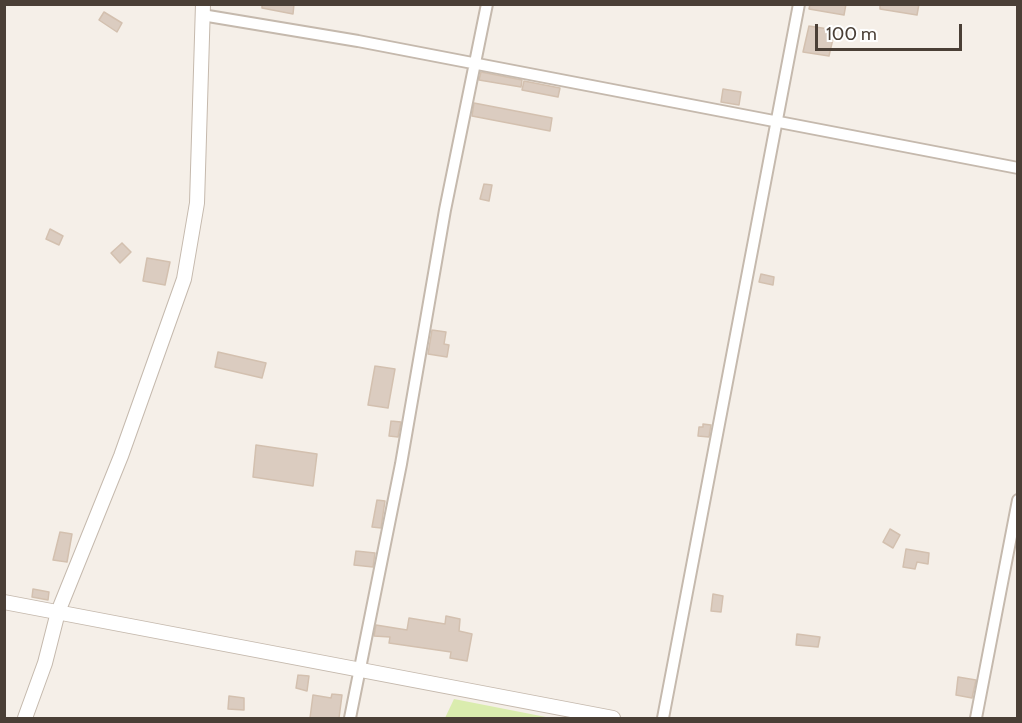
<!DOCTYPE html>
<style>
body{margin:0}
#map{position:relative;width:1022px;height:723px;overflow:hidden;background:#f5efe8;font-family:Cabin,sans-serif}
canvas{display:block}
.frame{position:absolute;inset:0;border:6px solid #4a3f36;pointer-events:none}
.scale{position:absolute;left:815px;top:24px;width:147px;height:27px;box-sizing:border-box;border:3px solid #4a3f36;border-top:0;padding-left:8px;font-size:18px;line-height:21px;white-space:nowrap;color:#4a3f36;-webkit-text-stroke:4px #fff;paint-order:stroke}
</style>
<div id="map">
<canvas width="1022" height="723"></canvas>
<div class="frame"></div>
<div class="scale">100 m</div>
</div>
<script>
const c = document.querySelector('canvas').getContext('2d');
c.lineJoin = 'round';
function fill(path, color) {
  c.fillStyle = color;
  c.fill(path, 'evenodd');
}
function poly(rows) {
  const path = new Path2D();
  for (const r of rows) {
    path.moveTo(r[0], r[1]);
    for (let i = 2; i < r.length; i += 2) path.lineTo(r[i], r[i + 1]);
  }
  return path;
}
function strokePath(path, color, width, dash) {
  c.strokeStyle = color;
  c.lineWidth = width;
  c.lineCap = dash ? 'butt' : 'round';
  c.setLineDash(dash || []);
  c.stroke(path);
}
fill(poly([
 [454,699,551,718,445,718]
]), '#daecae');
const building = poly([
 [262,4,294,4,293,14,262,8,262,4],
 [810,4,846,4,844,15,809,9,810,4],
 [880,4,919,4,917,15,880,9,880,4],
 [104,12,122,23,117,32,99,20,104,12],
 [809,26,835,30,829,56,803,52,809,26],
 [481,72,522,80,521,87,479,80,481,72],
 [524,81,560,88,558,97,522,90,524,81],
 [723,89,741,92,739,105,721,102,723,89],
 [474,103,552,118,550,131,472,116,474,103],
 [484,184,492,185,489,201,480,199,484,184],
 [50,229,63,236,59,245,46,239,50,229],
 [122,243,131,252,120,263,111,253,122,243],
 [147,258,170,262,165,285,143,281,147,258],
 [761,274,774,277,773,285,759,282,761,274],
 [432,330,446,332,444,344,449,345,447,357,428,354,432,330],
 [218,352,266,363,262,378,215,367,218,352],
 [375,366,395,369,388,408,368,405,375,366],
 [391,421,401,422,398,437,389,436,391,421],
 [703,424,711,425,709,437,698,436,699,427,703,427,703,424],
 [256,445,317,454,313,486,253,477,256,445],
 [377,500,385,501,381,528,372,527,377,500],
 [890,529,900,535,893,548,883,542,890,529],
 [60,532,72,534,67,562,53,560,60,532],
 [906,549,929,553,928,564,917,562,915,569,903,567,906,549],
 [356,551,375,553,373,567,354,565,356,551],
 [33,589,49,592,48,600,32,597,33,589],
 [713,594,723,596,721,612,711,611,713,594],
 [446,616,460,619,459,631,472,634,467,661,450,658,451,652,389,643,390,637,374,636,376,625,407,630,409,618,445,624,446,616],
 [797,634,820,637,818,647,796,645,797,634],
 [298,675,309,676,307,691,296,688,298,675],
 [958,677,976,680,972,698,956,695,958,677],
 [332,694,342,695,339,718,310,718,313,695,331,698,332,694],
 [229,696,244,698,244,710,228,709,229,696]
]);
fill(building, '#dbccc0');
strokePath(building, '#d3c0af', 1.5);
const minor = poly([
 [202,15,358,41,1018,168],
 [350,718,401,464,445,210,487,4],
 [663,718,799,4],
 [976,718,1018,500]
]);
const tertiary = poly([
 [4,602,613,718],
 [25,718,45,663,58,612,121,456,184,279,197,203,203,4]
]);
strokePath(minor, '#c5b9ad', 14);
strokePath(tertiary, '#c5b9ad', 16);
strokePath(minor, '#fff', 10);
strokePath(tertiary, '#fff', 14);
</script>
